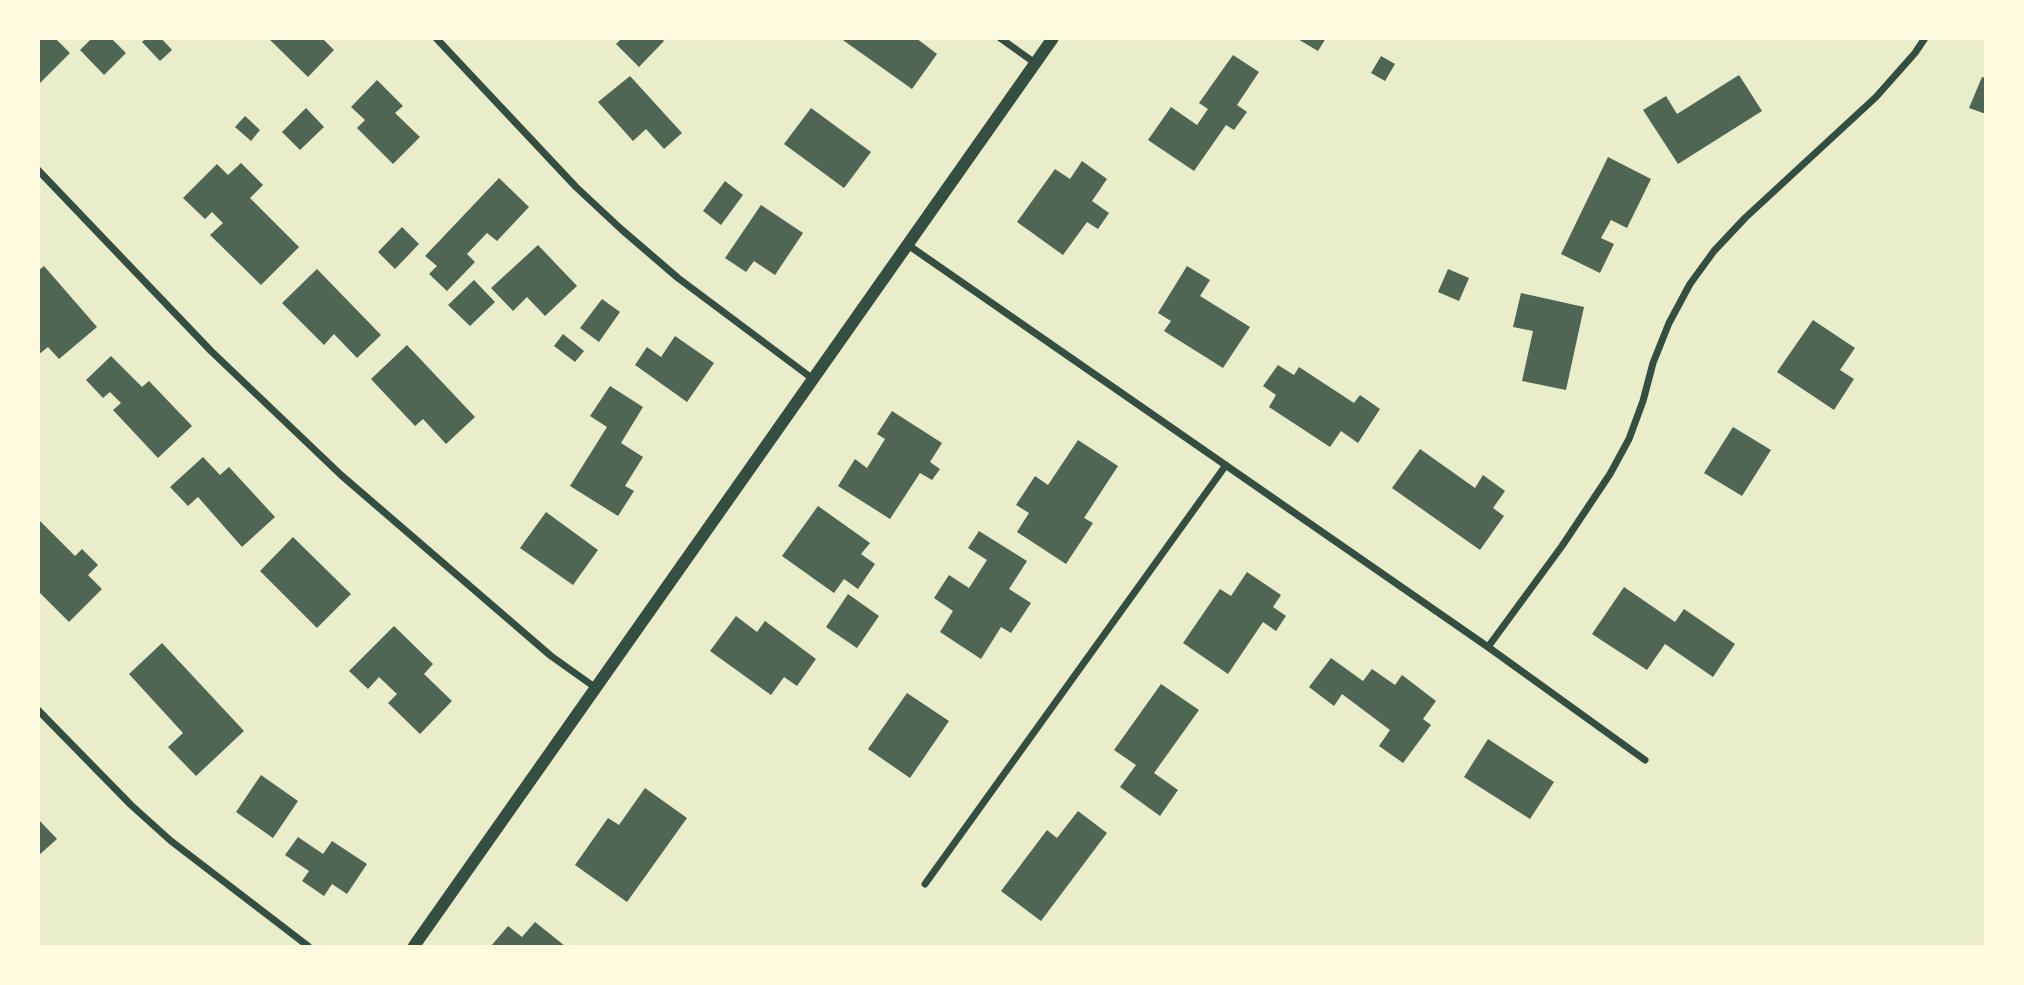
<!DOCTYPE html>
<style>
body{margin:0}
#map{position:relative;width:2024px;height:985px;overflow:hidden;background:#e9edc9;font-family:"Fira Sans Condensed",sans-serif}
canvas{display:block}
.frame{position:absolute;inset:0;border:40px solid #fefae0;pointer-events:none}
</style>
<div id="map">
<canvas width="2024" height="985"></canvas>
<div class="frame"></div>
</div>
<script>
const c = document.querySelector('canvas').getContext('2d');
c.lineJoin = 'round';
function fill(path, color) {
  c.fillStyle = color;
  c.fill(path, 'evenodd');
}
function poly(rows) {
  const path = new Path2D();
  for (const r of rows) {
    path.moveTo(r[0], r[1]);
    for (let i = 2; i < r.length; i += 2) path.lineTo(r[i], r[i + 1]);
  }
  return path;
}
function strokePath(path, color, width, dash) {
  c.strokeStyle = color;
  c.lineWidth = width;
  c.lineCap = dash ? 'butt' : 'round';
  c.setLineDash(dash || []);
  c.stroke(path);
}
fill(poly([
 [38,38,55,38,70,53,38,85],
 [92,38,111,38,126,53,104,75,80,50],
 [146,38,161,38,172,50,160,61,142,42],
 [268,38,322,38,334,50,308,77],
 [622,38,661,38,664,41,639,67,616,44],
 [840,38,916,38,937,54,912,89],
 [1296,38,1326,38,1318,51],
 [1233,55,1259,72,1237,105,1247,112,1234,130,1226,125,1194,171,1148,140,1171,107,1197,125,1208,109,1199,103],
 [1381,56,1395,64,1385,81,1371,73],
 [1739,75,1762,111,1678,164,1643,110,1666,96,1677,114],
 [630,76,682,133,664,149,646,129,633,141,598,102],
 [1982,77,1986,78,1986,114,1969,108],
 [377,80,403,106,395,113,420,137,393,164,357,128,365,120,351,107],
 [306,108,324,127,300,150,282,132],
 [811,108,871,152,844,188,784,144],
 [245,116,260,130,251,141,235,127],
 [1608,157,1651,179,1627,228,1611,220,1601,238,1614,244,1600,273,1561,254],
 [1082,161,1107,179,1092,201,1109,213,1098,229,1087,222,1063,255,1017,222,1055,169,1070,179],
 [241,163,263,185,250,198,299,247,261,285,210,235,223,223,212,212,205,219,183,198,217,164,228,175],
 [499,178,529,207,497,241,487,233,467,254,475,262,447,291,429,274,437,266,425,256],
 [725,181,743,195,721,225,703,211],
 [761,205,803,233,775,275,754,261,746,272,725,258],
 [402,227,419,244,395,269,378,252],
 [538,245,577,286,545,316,527,297,513,311,491,288],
 [44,266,97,327,59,359,48,347,38,355,38,271],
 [1187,266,1210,280,1200,296,1250,327,1223,368,1164,331,1171,321,1158,313],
 [317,269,381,335,357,358,334,334,324,345,282,303],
 [1448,269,1469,278,1459,301,1438,292],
 [474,280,495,302,470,326,448,305],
 [1521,293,1584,307,1566,390,1522,381,1533,331,1513,327],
 [602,299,620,312,599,342,580,328],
 [1813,320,1855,348,1840,370,1854,379,1834,410,1777,372],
 [563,334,584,351,575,362,554,346],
 [675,336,714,363,687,402,635,365,647,347,661,357],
 [407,345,475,417,446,444,423,419,415,426,371,379],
 [111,356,142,387,149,381,192,426,158,458,113,410,121,403,110,392,103,398,86,380],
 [1278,365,1294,375,1299,367,1354,403,1360,395,1380,409,1358,443,1341,431,1330,447,1269,407,1276,395,1263,386],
 [610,386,643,407,621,443,643,457,625,486,634,491,618,516,570,486,607,427,590,416],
 [892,411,942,443,930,462,940,469,932,480,920,473,890,519,838,486,855,459,867,468,885,439,877,434],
 [1733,427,1771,450,1742,496,1704,473],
 [1078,440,1118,466,1084,518,1093,523,1066,564,1017,532,1029,513,1016,505,1035,476,1048,485],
 [1420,449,1475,488,1483,475,1505,491,1493,508,1504,516,1480,550,1392,488],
 [203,457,220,475,229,467,275,517,242,547,198,497,188,506,170,487],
 [818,506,870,543,861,554,875,564,858,589,844,579,834,593,782,556],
 [546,512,598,550,573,585,520,548],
 [38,519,75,556,82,549,98,565,88,575,102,589,69,622,38,591],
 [979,531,1027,561,1009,589,1031,603,1011,633,1001,627,981,659,940,632,953,611,934,598,949,575,969,588,987,560,968,548],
 [293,537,351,594,317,628,260,571],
 [1247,572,1281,595,1273,607,1286,616,1276,631,1263,622,1228,674,1183,643,1220,589,1231,596],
 [1624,587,1675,622,1684,609,1735,644,1713,677,1665,644,1647,670,1592,634],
 [848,594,879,616,857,648,826,627],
 [736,616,757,632,765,621,816,659,797,686,784,677,771,695,710,651],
 [394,626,433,664,424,674,452,701,420,734,388,703,397,694,379,677,368,689,349,671],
 [162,643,244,731,196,776,168,747,183,733,129,674],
 [1331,658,1363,681,1372,669,1395,685,1402,675,1436,701,1423,719,1431,725,1403,763,1379,746,1390,730,1342,694,1334,706,1309,687],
 [1161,684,1199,710,1154,773,1178,790,1160,816,1120,787,1136,765,1114,750],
 [907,693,949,721,910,778,868,749],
 [1488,739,1554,782,1530,819,1464,777],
 [261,775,298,801,273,838,236,812],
 [645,788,687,818,627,902,575,865,608,818,619,825],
 [1078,811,1107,833,1041,921,1001,891,1047,830,1057,838],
 [38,819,57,839,38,856],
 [298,837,323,854,332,841,367,864,347,894,332,884,324,896,302,881,309,871,285,855],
 [535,922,565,946,491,946,508,926,522,937]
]), '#4f6655');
strokePath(poly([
 [436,38,576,187,621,229,678,278,813,379],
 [1000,38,1035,63],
 [38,170,211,351,341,475,551,656,596,688],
 [908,245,1488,647,1645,760],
 [1488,647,1562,546,1610,474,1629,439,1643,401,1653,363,1669,323,1690,284,1714,251,1745,218,1876,97,1915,53,1925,38],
 [38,710,131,805,171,841,308,946],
 [925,884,1226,465]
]), '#344e41', 7);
strokePath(poly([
 [414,946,1053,38]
]), '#344e41', 12);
</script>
